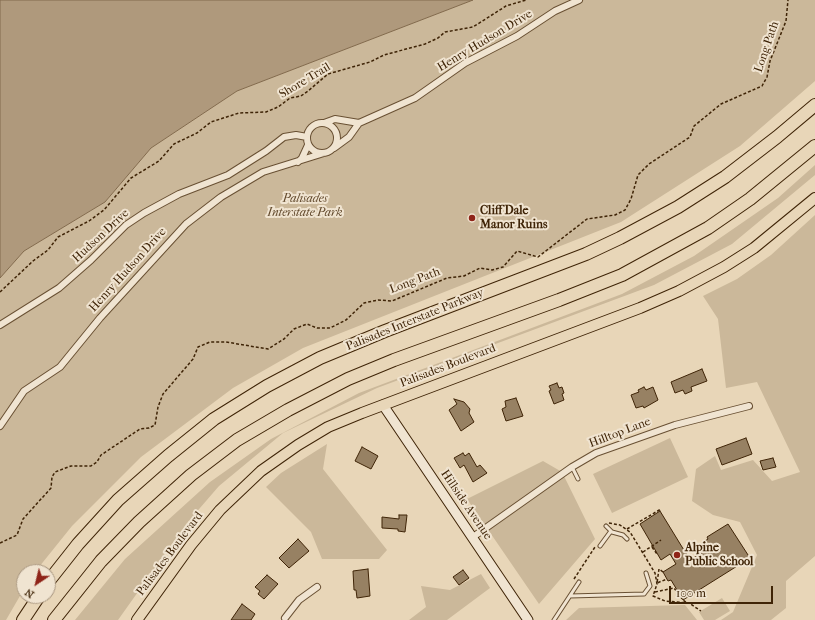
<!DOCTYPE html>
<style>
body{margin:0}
#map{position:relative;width:815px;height:620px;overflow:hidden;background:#e8d6b8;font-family:"IM FELL French Canon",serif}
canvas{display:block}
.north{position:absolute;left:16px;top:564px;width:40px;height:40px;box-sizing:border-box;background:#f0e4d1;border:1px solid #a99780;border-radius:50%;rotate:215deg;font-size:11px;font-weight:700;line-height:16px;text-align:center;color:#3f2407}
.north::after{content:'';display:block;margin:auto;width:14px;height:18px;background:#8f2418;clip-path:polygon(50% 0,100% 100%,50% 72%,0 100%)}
.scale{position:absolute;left:669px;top:586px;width:104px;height:18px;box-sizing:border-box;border:2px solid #3f2407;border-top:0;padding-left:5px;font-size:12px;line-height:14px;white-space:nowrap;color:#3f2407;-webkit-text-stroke:3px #f0e4d1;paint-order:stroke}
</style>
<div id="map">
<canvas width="815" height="620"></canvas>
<div class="north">N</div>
<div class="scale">100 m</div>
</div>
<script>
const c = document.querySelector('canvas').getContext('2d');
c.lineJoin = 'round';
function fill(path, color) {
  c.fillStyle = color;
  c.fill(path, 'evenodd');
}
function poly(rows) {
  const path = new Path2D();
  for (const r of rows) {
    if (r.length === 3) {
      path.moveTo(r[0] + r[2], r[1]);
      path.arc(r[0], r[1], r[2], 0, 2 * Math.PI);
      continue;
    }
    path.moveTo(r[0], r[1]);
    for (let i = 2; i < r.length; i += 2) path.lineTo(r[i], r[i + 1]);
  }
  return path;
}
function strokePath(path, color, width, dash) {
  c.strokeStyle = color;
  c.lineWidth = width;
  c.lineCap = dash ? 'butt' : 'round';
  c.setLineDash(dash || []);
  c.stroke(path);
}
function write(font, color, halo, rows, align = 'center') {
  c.font = font + ' "IM FELL French Canon",serif';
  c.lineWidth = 4;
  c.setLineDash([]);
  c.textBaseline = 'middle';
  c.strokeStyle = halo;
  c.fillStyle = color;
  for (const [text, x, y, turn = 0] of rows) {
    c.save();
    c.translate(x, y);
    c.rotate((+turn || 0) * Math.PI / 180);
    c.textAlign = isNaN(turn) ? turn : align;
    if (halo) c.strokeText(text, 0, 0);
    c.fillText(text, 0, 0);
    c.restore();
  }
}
fill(poly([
 [473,0,815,0,815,81,740,146,621,222,303,348,233,388,141,457,72,526,35,572,24,572,24,589,6,620,0,620,0,278,24,251,105,202,151,148,237,91],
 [815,165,815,175,732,244,654,285,377,388,283,433,219,486,187,523,118,620,75,620,125,559,210,482,271,439,359,393,622,294,694,256,778,198],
 [815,215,815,556,786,581,786,608,771,620,721,620,733,612,757,555,740,522,713,515,692,501,696,469,715,456,721,470,753,460,772,481,800,472,757,382,726,388,718,319,703,296,737,279,771,255],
 [670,438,688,477,612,513,593,474],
 [327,444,323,469,387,550,379,559,322,559,311,532,266,487,281,473],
 [543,461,562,472,595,539,539,604,467,499],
 [481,574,490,588,447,620,409,620,426,607,421,586,450,590],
 [722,598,730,611,715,620,704,620,699,612],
 [685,605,697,620,566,620,579,608]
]), '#cbb89a');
const water = poly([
 [0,0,473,0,237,91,151,148,105,202,24,251,0,278,0,0]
]);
fill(water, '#af997c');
strokePath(water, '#826a4d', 1);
const building = poly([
 [702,369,707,381,691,387,692,391,685,394,683,390,675,393,671,382,702,369],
 [557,383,559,388,562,387,564,393,562,394,564,400,554,404,549,391,551,390,549,386,557,383],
 [644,387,646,390,653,387,658,400,644,408,643,406,636,408,631,395,639,392,638,390,644,387],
 [516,398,523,416,506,421,502,409,506,407,505,401,516,398],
 [454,399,464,402,470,409,469,413,474,422,461,431,449,410,457,404,454,399],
 [746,438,752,454,722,465,716,449,746,438],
 [362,447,378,456,371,469,355,461,362,447],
 [463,453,465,456,469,453,477,467,480,465,487,473,473,482,464,465,460,468,454,458,463,453],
 [773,458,776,467,763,470,760,461,773,458],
 [660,511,690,560,705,551,701,546,702,543,708,539,707,537,728,524,750,558,683,600,671,580,668,581,663,572,676,564,670,554,661,560,640,524,660,511],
 [399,515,407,515,405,532,398,531,398,529,382,528,382,517,399,519,399,515],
 [298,539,309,551,289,568,279,558,298,539],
 [368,569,370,596,357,598,356,590,354,590,353,571,368,569],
 [463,570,469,578,459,585,453,577,463,570],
 [267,575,278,584,264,599,258,594,260,591,255,587,267,575],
 [242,604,255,614,251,620,231,620,242,604]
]);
fill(building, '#978163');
strokePath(building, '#3f2407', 1);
const service = poly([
 [572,467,578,479],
 [606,526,612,532,623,535,627,539],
 [600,546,611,531],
 [570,596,644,594,650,586,646,573],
 [554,620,579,582]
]);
const minor = poly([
 [322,138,15],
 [324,123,335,119,359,123],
 [334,148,349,137,359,123,415,98,465,63,517,36,555,11,579,0],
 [298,162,302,158,308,145],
 [0,325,59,288,91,260,126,225,144,213,179,194,228,175,266,151,284,137,296,135,307,137],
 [0,426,24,391,60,367,100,318,186,224,221,197,263,172,324,153],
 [473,537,572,467,596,453,675,425,749,406],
 [285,618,299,600,317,587]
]);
const secondary = poly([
 [383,405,528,620]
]);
const primary = poly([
 [137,620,191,545,220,510,261,471,298,445,328,427,362,413,640,308,679,291,724,267,754,248,815,198]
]);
const motorway = poly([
 [48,582,78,544,118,500,168,456,214,419,267,386,320,358,385,331,586,254,620,238,678,207,725,177,777,137,815,105],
 [23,620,39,596],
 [54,620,101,561,139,522,191,475,237,440,288,410,348,379,394,360,559,300,622,275,708,228,750,199,815,146]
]);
strokePath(service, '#695033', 5);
strokePath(minor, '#695033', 8);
strokePath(secondary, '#3f2407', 11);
strokePath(primary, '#3f2407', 12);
strokePath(motorway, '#3f2407', 14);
strokePath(poly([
 [0,292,33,261,48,250,58,237,89,221,104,210,131,178,159,161,174,144,197,133,211,122,239,113,266,112,278,107,290,98,301,96,308,91,328,74,370,62,384,55,425,44,438,38,445,32,473,27,506,6,526,0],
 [609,523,620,525,630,532,655,573,657,584,653,596,665,601,689,603,701,611],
 [627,529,661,509],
 [0,543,17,535,23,519,51,488,52,477,55,472,71,466,91,466,97,462,101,455,140,429,149,428,155,425,158,407,163,394,193,359,198,347,210,342,226,342,268,349,284,339,294,329,307,324,317,328,330,328,346,320,364,303,378,300,392,301,447,278,464,276,480,268,492,270,503,267,517,251,538,257,587,219,615,215,625,210,631,199,638,175,649,164,690,137,694,126,721,104,762,86,767,77,770,61,786,21,788,0],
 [652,547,657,554],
 [643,552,661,540],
 [663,572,659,569,657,583,667,579],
 [574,579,595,547],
 [655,592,674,588,683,600,687,603]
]), '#3f2407', 1.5, [3, 2]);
strokePath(service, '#f0e4d1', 3);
strokePath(minor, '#f0e4d1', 6);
strokePath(secondary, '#f0e4d1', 9);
strokePath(primary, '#e8d6b8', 10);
strokePath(motorway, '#e8d6b8', 12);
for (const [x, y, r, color] of [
 [472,218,4,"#8f2418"],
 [677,555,4,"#8f2418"]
]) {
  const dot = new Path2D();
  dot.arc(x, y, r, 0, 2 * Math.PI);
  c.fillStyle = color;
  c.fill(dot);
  strokePath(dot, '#f0e4d1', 1.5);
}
write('12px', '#3f2407', '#f0e4d1', [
 ["Henry Hudson Drive",485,41,-31],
 ["Long Path",767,47,-71],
 ["Shore Trail",305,81,-31],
 ["Hudson Drive",101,236,-43],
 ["Henry Hudson Drive",128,270,-48],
 ["Long Path",415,281,-21],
 ["Palisades Interstate Parkway",415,320,-22],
 ["Palisades Boulevard",448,366,-21],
 ["Hilltop Lane",620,433,-21],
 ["Hillside Avenue",466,505,56],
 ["Palisades Boulevard",170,554,-53]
]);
write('italic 12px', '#62492c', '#f0e4d1', [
 ["Palisades",305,199],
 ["Interstate Park",305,213]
]);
write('bold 12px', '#3f2407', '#f0e4d1', [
 ["Cliff Dale",480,211],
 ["Manor Ruins",480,225],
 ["Alpine",685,548],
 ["Public School",685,562]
], 'left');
</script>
